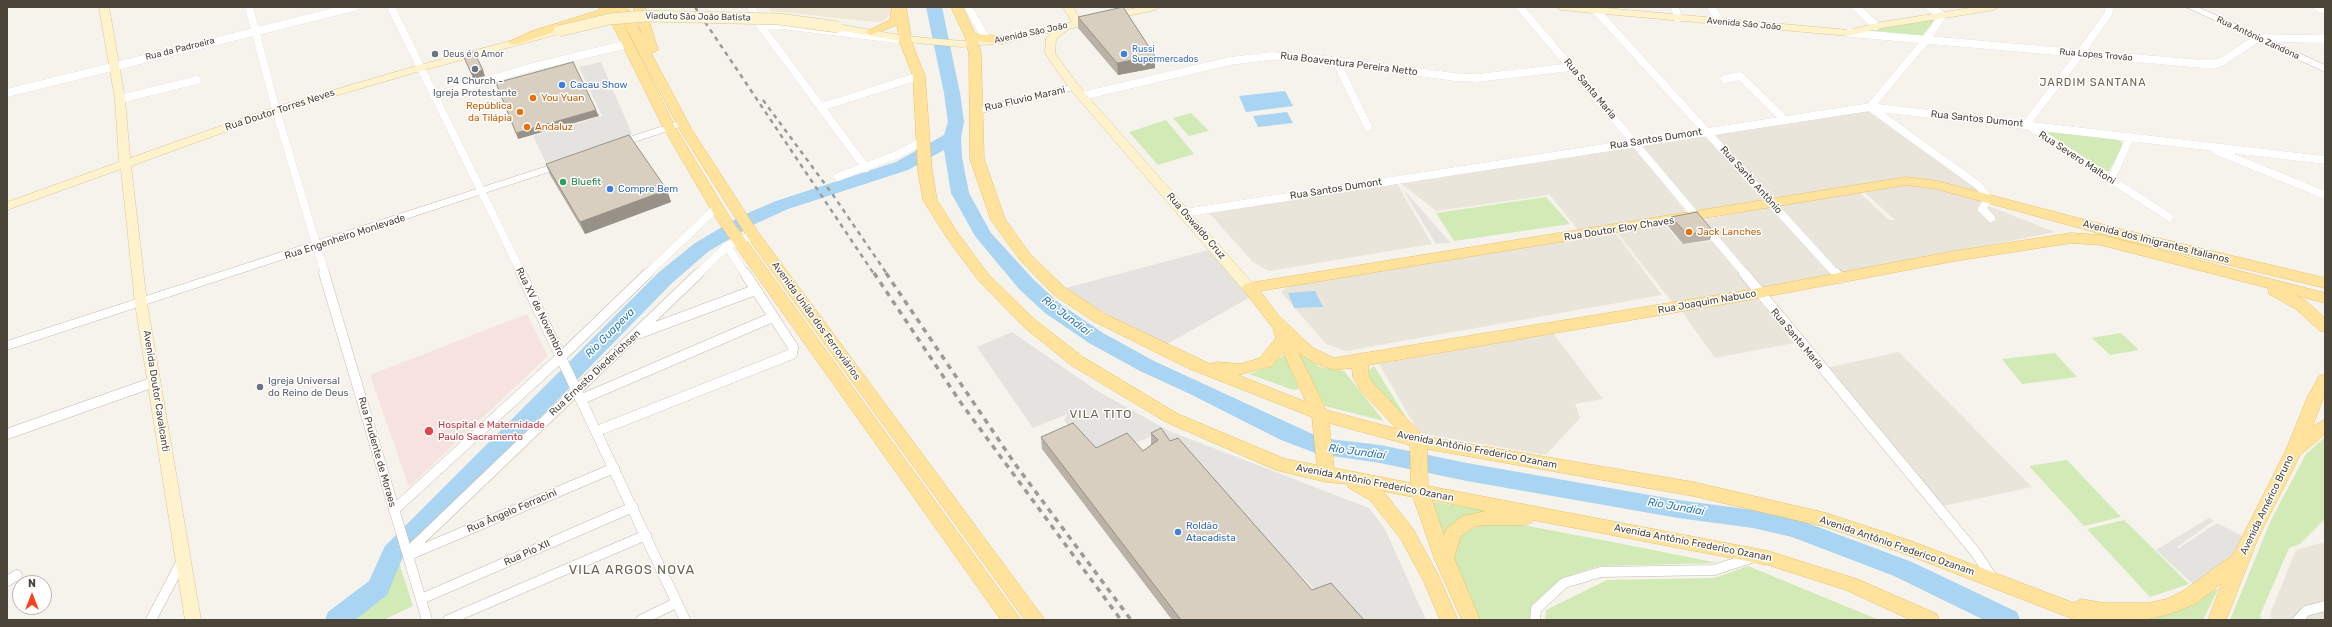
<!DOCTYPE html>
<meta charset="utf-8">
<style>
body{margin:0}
#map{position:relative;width:2332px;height:627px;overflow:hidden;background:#f6f3ec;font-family:Rubik,sans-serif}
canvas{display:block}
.frame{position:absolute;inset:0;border:8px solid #4b4439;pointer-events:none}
.north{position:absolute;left:12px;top:575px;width:40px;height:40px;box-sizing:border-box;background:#fff;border:1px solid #b7b4b0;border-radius:50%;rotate:0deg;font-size:11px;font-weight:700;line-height:16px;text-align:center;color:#4b4439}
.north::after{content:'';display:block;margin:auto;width:14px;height:18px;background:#fc3f1d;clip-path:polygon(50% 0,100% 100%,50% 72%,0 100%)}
</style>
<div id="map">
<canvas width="2332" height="627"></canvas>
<div class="frame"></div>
<div class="north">N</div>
</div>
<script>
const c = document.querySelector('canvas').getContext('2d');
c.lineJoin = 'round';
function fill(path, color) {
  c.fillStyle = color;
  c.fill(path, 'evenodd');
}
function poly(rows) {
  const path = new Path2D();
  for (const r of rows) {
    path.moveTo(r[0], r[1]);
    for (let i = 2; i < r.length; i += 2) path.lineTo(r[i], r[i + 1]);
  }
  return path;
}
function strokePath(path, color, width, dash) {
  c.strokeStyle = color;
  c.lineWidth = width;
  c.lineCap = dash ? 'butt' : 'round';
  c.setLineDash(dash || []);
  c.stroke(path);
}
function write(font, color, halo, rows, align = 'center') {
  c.font = font + ' Rubik,sans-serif';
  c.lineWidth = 3;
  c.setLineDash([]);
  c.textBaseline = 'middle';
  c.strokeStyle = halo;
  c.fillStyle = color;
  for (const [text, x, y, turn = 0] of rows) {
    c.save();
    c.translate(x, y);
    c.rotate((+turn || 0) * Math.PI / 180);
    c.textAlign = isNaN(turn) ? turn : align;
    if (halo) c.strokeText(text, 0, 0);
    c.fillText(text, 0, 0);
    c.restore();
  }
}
fill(poly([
 [1869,109,1977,188,1985,197,1918,180,1773,202,1712,133],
 [1707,133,1768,203,1697,214,1638,144],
 [1633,145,1687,213,1578,230,1550,195,1436,211,1399,182],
 [1396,182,1432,244,1269,271,1253,262,1209,213,1212,210],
 [1914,183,1983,200,1978,209,1991,221,1996,221,1988,211,1988,206,2055,232,1840,275,1777,205,1857,190,1889,220,1895,220,1861,189],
 [1770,207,1836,278,1761,288,1703,220],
 [1663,223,1682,244,1714,241,1756,292,1675,306,1615,230],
 [1614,231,1662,295,1346,351,1326,344,1281,292,1292,284],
 [1756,297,1794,343,1715,358,1682,312],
 [1553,333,1603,399,1575,404,1580,418,1546,455,1419,433,1379,364],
 [1899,352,2032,487,1943,506,1826,368],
 [2325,542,2325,620,2272,620,2270,614,2296,550]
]), '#eae5da');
fill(poly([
 [769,7,891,7,892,11,884,21,875,22,770,11]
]), '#efe8d6');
fill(poly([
 [527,314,548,356,409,487,370,375]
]), '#f6e3e0');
fill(poly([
 [1936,19,1922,36,1873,31,1870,29],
 [1191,113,1209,131,1189,136,1173,118],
 [1166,120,1194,154,1158,165,1129,132],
 [2047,131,2119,140,2124,145,2109,171,2104,171,2048,134],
 [1546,197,1570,224,1454,241,1436,213],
 [2121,333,2139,350,2110,355,2092,338],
 [1295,350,1319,367,1344,371,1384,421,1325,406],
 [2055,353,2077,377,2022,384,2002,359],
 [1283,355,1286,357,1299,389,1293,390,1249,374,1269,367],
 [1374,366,1409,422,1369,380,1366,373],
 [2325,437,2325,519,2300,544,2289,548,2260,615,2262,620,2230,620,2271,520,2306,454],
 [2067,460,2121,517,2084,526,2029,466],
 [1427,501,1519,515,1483,515,1444,548],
 [2124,520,2189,584,2150,597,2087,529],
 [1512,523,1628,545,1718,563,1599,566,1562,578,1532,605,1530,620,1478,620,1450,559,1460,534,1483,524],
 [397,556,413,606,383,620,348,620,386,586],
 [1748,566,1879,620,1545,620,1546,610,1607,580,1714,578],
 [2219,588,2203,620,2131,620,2127,617,2168,613]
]), '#d2eab5');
fill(poly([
 [601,62,632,134,546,163,533,136,602,116,579,67],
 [1402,188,1451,243,1436,244],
 [1209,250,1252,296,1164,346,1062,289],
 [1012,332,1096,390,1169,431,1369,508,1385,529,1426,620,1344,620,1161,432,1096,460,1064,420,1068,414,1033,428,977,347],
 [2209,518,2214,521,2177,547,2179,548,2217,523,2246,538,2238,559,2197,588,2156,550]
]), '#e5e3e0');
fill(poly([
 [1285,91,1293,106,1246,112,1239,96],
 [1287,112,1293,123,1258,127,1253,116],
 [1315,291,1323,307,1294,308,1288,293]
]), '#a9d4f2');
fill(poly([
 [926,7,942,7,960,93,964,122,961,138,962,157,969,193,991,233,1033,279,1059,303,1103,333,1154,361,1321,438,1380,445,1467,463,1678,500,1753,510,1794,518,1912,562,2017,612,2020,620,1984,620,1894,576,1792,537,1753,528,1678,518,1467,481,1380,463,1318,454,1281,440,1190,394,1140,371,1089,343,1045,313,1019,289,975,236,951,193,944,150,908,170,788,209,755,224,709,251,672,283,402,559,387,595,355,620,325,620,328,612,369,581,385,546,658,273,695,243,741,216,776,201,896,162,944,135,948,122,944,93,926,7]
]), '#a9d4f2');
const minorFar1 = poly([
 [249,7,276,110,325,274],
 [391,7,522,274],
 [751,7,760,25,866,168],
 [968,7,986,38],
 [1520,7,1745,274],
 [1593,7,1836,274],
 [1675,7,1678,18],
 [1711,7,1720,21],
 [1856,7,1876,26],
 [2110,7,2108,14,2080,54,2026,124,2169,217],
 [2318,7,2325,10],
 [760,25,781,25,896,39],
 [1849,33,2203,64,2215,64,2223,61,2258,38,2325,39],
 [1336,61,1368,127],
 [1725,79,1740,76,1784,119],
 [7,93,354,7],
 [434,96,533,67,628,44],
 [1082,96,1230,61,1271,56,1311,58,1455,77,1477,78,1572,67],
 [120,99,197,80],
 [821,107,919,76],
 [1870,107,1926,40,1942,16,1930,7],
 [1871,108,1979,186,1988,199,1982,209,1991,218],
 [2217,151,2325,195],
 [838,177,899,154,922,141],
 [2111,180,2130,137],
 [1184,213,1870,107,2325,160],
 [727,246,745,274],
 [647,274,717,207],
 [698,274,727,246,753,235]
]);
const minor = poly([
 [324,273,427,620],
 [521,273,685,620],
 [1744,273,1976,553,1993,579],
 [1836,273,1840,278],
 [640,333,755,290],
 [582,399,773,317],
 [597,431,792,354,793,347,745,273],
 [7,434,154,382],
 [394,510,562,356,648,273],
 [408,552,699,273],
 [409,555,614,468],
 [7,581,17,575],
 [421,599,633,507],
 [151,620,183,559],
 [448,620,646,535],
 [641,620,676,603],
 [1535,620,1536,609,1564,583,1601,572,1714,570,1754,557],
 [2298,620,2306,611,2325,606]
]);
const tertiary = poly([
 [2186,7,2198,7,2325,65,2325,72,2186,7],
 [1074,84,1079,87,1077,89,977,114,972,111,973,109,1074,84],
 [682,120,687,123,686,125,622,146,618,147,613,144,614,142,682,120],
 [563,161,568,164,567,166,7,350,7,341,563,161]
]);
const secondary = poly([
 [99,7,109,7,125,99,130,158,272,108,416,66,555,29,559,28,564,31,563,33,424,70,280,112,131,166,147,303,201,620,185,620,135,303,121,169,7,210,7,202,119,162,115,99,99,7],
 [1063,7,1073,7,1081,20,1141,7,1160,7,1155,10,1069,29,1056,39,1055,53,1078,85,1254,285,1255,288,1254,291,1244,291,1070,89,1045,53,1046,38,1052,32,1002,43,962,47,905,42,838,30,833,27,838,24,905,36,962,41,1002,37,1072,22,1063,7],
 [1556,7,1594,7,1849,30,1876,23,1976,7,1999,7,1994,10,1876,29,1849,36,1561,10,1556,7]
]);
const primary = poly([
 [601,7,615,7,675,127,730,218,1021,620,1001,620,719,223,663,127,607,14,518,44,510,44,508,42,532,31,597,11,601,7],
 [615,7,627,7,642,35,633,7,645,7,658,50,651,53,692,130,758,232,1045,620,1025,620,748,238,680,130,615,7],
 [892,7,906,7,912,43,925,76,932,171,937,200,957,232,988,274,1034,319,1083,357,1178,414,1285,459,1317,465,1312,417,1190,369,1095,322,1054,295,1020,260,991,220,970,159,969,54,965,37,951,7,963,7,975,34,1002,36,1008,40,1002,44,978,41,981,54,984,159,1005,219,1030,254,1064,287,1105,314,1210,364,1216,362,1241,364,1260,358,1276,338,1273,328,1242,288,1244,284,1249,283,1906,177,1937,181,2116,228,2325,278,2325,288,2116,238,1937,189,1906,185,1260,291,1278,315,1313,348,1334,358,1748,290,1955,251,2071,233,2101,235,2325,293,2325,303,2295,295,2306,301,2325,318,2325,332,2320,331,2296,309,2269,294,2268,288,2101,245,2071,243,1955,261,1748,300,1368,365,1369,377,1373,383,1423,436,1693,482,1826,513,1911,541,2074,603,2081,599,2104,603,2148,603,2167,599,2183,591,2233,555,2286,450,2308,396,2319,376,2325,374,2325,394,2312,427,2325,419,2325,434,2300,455,2258,538,2226,620,2208,620,2222,583,2197,603,2170,614,2148,619,2076,620,1900,552,1826,527,1693,496,1427,449,1428,486,1768,551,1857,579,1937,614,1939,620,1911,620,1846,590,1768,565,1533,520,1531,523,1525,525,1483,525,1474,527,1461,536,1454,558,1480,620,1462,620,1435,560,1413,497,1383,491,1413,529,1438,575,1458,620,1440,620,1424,582,1401,539,1370,500,1349,488,1347,484,1326,482,1276,470,1166,422,1071,365,1024,327,978,280,947,238,923,200,918,171,913,76,900,43,897,25,871,35,865,32,890,20,892,7],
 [1283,352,1306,402,1238,375,1272,366,1283,352],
 [1298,352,1314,363,1328,368,1334,370,1352,368,1353,377,1361,391,1397,429,1326,410,1298,352],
 [1329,423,1410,445,1411,483,1334,468,1329,423],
 [1432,500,1486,511,1463,516,1448,527,1444,535,1432,500]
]);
strokePath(minorFar1, '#c2bbae', 8);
strokePath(minor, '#c2bbae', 11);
strokePath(tertiary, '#c2bbae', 1);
strokePath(secondary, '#d6c79b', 1);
strokePath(primary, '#e6c16a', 1);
strokePath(minorFar1, '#fff', 8);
strokePath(minor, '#fff', 10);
fill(tertiary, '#fff');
fill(secondary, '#fff3cd');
fill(primary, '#ffe39c');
strokePath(poly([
 [695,7,874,274],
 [763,100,833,195,887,274]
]), '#9a9a9a', 2.5, [4.5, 4.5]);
strokePath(poly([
 [874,273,961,403,1121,620],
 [886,273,1015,464,1131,620]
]), '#9a9a9a', 3.5, [5.5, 5.5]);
const secondaryBridge = poly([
 [559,31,610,19,646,16,778,19,838,27]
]);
strokePath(secondaryBridge, '#d6c79b', 12, []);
strokePath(secondaryBridge, '#fff3cd', 11);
fill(poly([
 [1078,17,1155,56,1155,68,1118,75,1078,28],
 [546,164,667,190,671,202,585,234,550,175],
 [1671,217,1713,231,1710,240,1683,244,1668,226],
 [1151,433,1170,441,1312,590,1364,620,1172,620,1042,449,1041,437,1096,448,1143,451,1151,445]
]), '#bab2a6');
fill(poly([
 [1155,56,1155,68,1118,75,1117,63],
 [483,70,485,76,473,79,471,73],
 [596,110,599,116,518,139,516,133],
 [667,190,671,202,585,234,580,222]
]), '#979187');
const building = poly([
 [1123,7,1155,56,1117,63,1078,17,1123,7],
 [474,52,483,70,471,73,463,55,474,52],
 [573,62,596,110,516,133,496,83,573,62],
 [629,135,667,190,580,222,546,164,629,135],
 [1697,212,1713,231,1687,234,1671,217,1697,212],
 [1073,423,1096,448,1127,433,1143,451,1158,440,1151,433,1161,428,1170,441,1178,438,1312,590,1331,583,1364,620,1181,620,1041,437,1073,423]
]);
fill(building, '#d8cfc1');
strokePath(building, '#979187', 1);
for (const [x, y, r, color] of [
 [435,54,4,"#6b7280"],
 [1124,54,4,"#3f7fe0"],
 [475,69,4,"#6b7280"],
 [562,85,4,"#3f7fe0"],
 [533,98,4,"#e8710a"],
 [520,112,4,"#e8710a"],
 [527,127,4,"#e8710a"],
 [563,182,4,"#2e9e5b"],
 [610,189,4,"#3f7fe0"],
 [1689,232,4,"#e8710a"],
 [260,387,4,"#6b7280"],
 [429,431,5,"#e0444e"],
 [1178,532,4,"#3f7fe0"]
]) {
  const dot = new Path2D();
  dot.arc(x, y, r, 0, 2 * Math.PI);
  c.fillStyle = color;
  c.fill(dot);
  strokePath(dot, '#fff', 1.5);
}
write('9px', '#4b4439', '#fff', [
 ["Viaduto São João Batista",698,17,1],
 ["Avenida São João",1744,24,5],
 ["Avenida São João",1031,33,-12],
 ["Rua Antônio Zandona",2258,38,25],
 ["Rua da Padroeira",180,49,-14],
 ["Rua Lopes Trovão",2096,55,5]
]);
write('9px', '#366cbe', '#fff', [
 ["Russi",1132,49],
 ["Supermercados",1132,59]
], 'left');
write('9px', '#5b616d', '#fff', [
 ["Deus é o Amor",443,54]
], 'left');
write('10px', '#4b4439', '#fff', [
 ["Rua Boaventura Pereira Netto",1349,64,7],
 ["Rua Santa Maria",1590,89,50],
 ["Rua Fluvio Marani",1025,99,-13],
 ["Rua Doutor Torres Neves",280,110,-18],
 ["Rua Santos Dumont",1977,119,6],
 ["Rua Santos Dumont",1656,139,-9],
 ["Rua Severo Maltoni",2077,158,33],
 ["Rua Santo Antônio",1751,180,48],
 ["Rua Santos Dumont",1336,189,-9],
 ["Rua Oswaldo Cruz",1196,226,49],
 ["Rua Doutor Eloy Chaves",1619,229,-9],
 ["Rua Engenheiro Monlevade",345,237,-18],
 ["Avenida dos Imigrantes Italianos",2156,242,14],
 ["Rua Joaquim Nabuco",1707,302,-10],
 ["Rua XV de Novembro",540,312,64],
 ["Avenida União dos Ferroviários",816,321,54],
 ["Rua Santa Maria",1797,339,50],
 ["Rua Ernesto Diederichsen",595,373,-43],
 ["Avenida Doutor Cavalcanti",156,391,81],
 ["Avenida Antônio Frederico Ozanam",1477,450,11],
 ["Rua Prudente de Moraes",377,452,74],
 ["Avenida Antônio Frederico Ozanan",1375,483,11],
 ["Avenida Américo Bruno",2267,505,-64],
 ["Rua Ângelo Ferracini",512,511,-23],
 ["Avenida Antônio Frederico Ozanan",1693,543,11],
 ["Avenida Antônio Frederico Ozanam",1897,546,19],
 ["Rua Pio XII",527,553,-24]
]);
write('10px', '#5b616d', '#fff', [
 ["P4 Church -",475,81],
 ["Igreja Protestante",475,93],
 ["Igreja Universal",268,381,"left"],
 ["do Reino de Deus",268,393,"left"]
]);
write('10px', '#366cbe', '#fff', [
 ["Cacau Show",570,85],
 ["Compre Bem",618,189],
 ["Roldão",1186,526],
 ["Atacadista",1186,538]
], 'left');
write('10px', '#c56008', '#fff', [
 ["You Yuan",541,98],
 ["República",512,106,"right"],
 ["da Tilápia",512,118,"right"],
 ["Andaluz",535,127],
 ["Jack Lanches",1697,232]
], 'left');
write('10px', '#27864d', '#fff', [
 ["Bluefit",571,182]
], 'left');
write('10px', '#be3a42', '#fff', [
 ["Hospital e Maternidade",438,425],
 ["Paulo Sacramento",438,437]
], 'left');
c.letterSpacing = '1px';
write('11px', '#6e6250', '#fff', [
 ["JARDIM SANTANA",2093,83]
]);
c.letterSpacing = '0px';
write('italic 11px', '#2e7ab2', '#fff', [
 ["Rio Jundiaí",1066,316,37],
 ["Rio Guapeva",610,333,-45],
 ["Rio Jundiaí",1357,452,8],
 ["Rio Jundiaí",1676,507,10]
]);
c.letterSpacing = '1px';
write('12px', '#6e6250', '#fff', [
 ["VILA TITO",1101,415]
]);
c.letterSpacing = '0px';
c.letterSpacing = '1px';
write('13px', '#6e6250', '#fff', [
 ["VILA ARGOS NOVA",632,570]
]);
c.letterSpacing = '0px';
</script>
